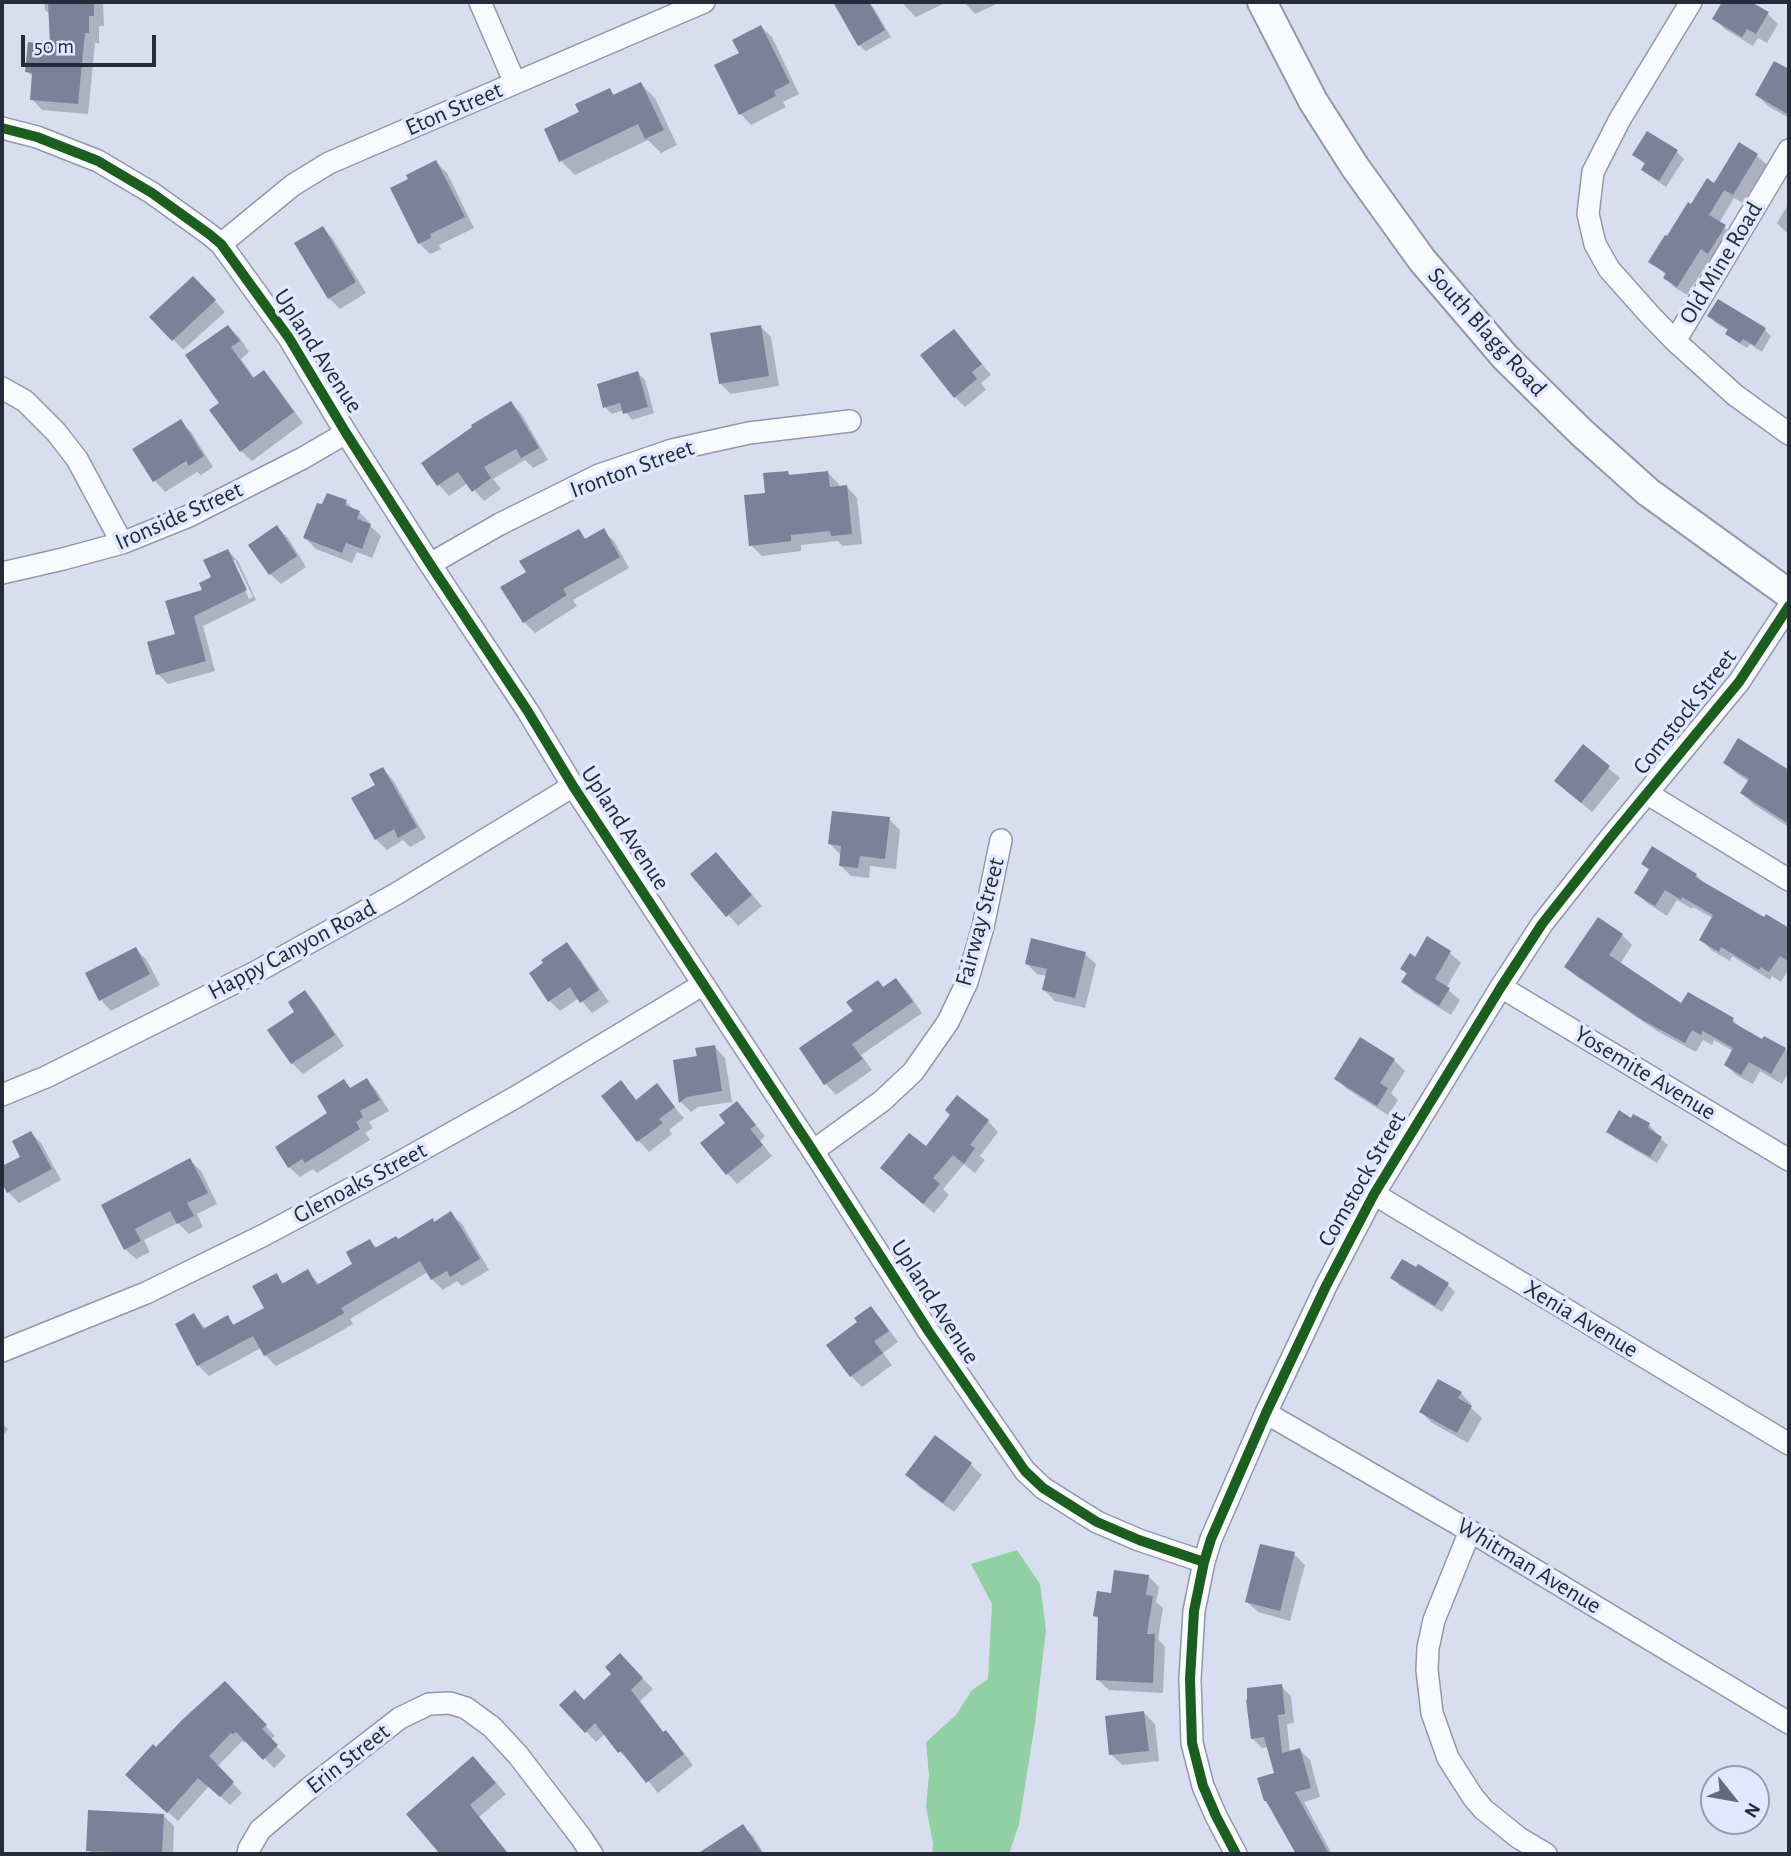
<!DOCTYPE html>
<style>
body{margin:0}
#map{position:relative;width:1791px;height:1856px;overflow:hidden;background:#d8deef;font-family:"Alegreya Sans",sans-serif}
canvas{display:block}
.frame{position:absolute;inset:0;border:4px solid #262b39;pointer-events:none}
.north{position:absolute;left:1700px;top:1765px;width:70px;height:70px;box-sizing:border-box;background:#dfe8fe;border:2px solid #959caf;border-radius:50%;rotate:121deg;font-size:19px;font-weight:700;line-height:28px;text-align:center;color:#262b39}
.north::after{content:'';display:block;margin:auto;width:24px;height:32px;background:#646a79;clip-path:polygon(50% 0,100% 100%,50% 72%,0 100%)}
.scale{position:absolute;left:21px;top:35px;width:135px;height:32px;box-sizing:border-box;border:4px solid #262b39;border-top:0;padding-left:9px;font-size:21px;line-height:24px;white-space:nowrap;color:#262b39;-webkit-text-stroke:5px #dfe8fe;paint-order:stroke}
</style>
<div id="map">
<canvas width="1791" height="1856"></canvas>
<div class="frame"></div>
<div class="north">N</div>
<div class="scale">50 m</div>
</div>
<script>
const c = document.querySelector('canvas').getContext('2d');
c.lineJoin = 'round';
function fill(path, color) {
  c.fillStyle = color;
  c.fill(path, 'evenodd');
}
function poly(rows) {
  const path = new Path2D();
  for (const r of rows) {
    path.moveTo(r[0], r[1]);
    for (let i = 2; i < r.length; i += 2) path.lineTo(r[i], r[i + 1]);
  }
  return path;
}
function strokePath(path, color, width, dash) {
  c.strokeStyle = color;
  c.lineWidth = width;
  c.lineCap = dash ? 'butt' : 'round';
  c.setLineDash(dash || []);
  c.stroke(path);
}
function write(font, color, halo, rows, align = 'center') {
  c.font = font + ' "Alegreya Sans",sans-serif';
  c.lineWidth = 7;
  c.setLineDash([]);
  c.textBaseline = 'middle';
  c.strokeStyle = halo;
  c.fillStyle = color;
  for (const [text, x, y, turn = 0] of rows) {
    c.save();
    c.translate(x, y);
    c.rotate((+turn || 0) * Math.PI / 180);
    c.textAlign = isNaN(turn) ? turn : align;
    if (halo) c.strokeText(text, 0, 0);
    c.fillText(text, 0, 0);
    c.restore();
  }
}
fill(poly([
 [1017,1550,1040,1584,1046,1630,1035,1723,1019,1824,1009,1854,932,1854,933,1843,926,1807,929,1775,926,1742,956,1715,972,1690,988,1679,992,1604,971,1564]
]), '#90d0a3');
fill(poly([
 [44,2,103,2,104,26,99,26,99,43,95,43,88,114,42,110,32,99,34,78,27,71,52,46,51,15,45,10],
 [837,2,855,2,857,5,863,2,868,2,873,7,891,37,866,51,859,45,835,3],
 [903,2,947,2,916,17,906,7],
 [964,2,1001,2,975,14],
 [1724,2,1747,2,1768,14,1778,24,1767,43,1758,38,1753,46,1725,29,1714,19],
 [761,27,772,37,799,94,783,102,786,107,751,125,741,114,716,66,741,54],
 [1775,63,1789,72,1789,118,1768,106,1757,95],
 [641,84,655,98,677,145,661,153,648,140,575,175,561,161,581,113,609,90,616,96],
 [1647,133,1677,152,1684,159,1666,187,1650,176,1643,170,1646,165,1634,155],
 [1740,145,1757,156,1767,165,1743,203,1734,198,1719,223,1734,236,1718,262,1711,257,1687,295,1674,287,1665,278,1666,275,1651,262,1691,206,1715,185],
 [436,162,447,173,474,228,439,245,441,249,430,254,419,243],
 [1789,203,1789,235,1777,223],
 [323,228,333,239,366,293,340,309,329,298],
 [193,278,225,312,183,350,152,317],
 [1709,316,1765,330,1771,336,1762,352,1750,344,1747,348,1734,340,1727,334,1729,331,1716,323],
 [228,327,239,337,249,352,241,359,255,379,264,372,274,383,303,423,252,461,241,451],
 [761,327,771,337,779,386,731,394,720,383],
 [954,331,991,375,981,383,986,390,965,407,955,397],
 [638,373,645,380,654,413,632,420,624,410,612,414,605,407],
 [511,403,521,413,548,460,533,468,525,460,493,479,501,489,484,501,468,483,449,496,439,485,423,464],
 [180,421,191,432,213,467,201,475,197,472,165,492,155,481,135,450],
 [787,472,792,477,828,473,839,484,839,488,847,487,857,498,862,544,843,546,838,541,801,545,801,551,762,556,751,545,767,495],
 [346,502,354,510,359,512,370,523,369,525,381,536,372,558,357,552,352,563,316,549,305,538],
 [277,527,288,538,306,567,281,584,270,574],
 [578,531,587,540,603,531,614,541,629,568,573,600,577,606,535,633,524,622,528,572],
 [228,551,238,561,256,600,203,626,215,671,168,684,158,674,178,635,213,578],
 [231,560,235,560,253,597,249,599],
 [1739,740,1789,772,1789,827,1753,804,1742,793,1749,782,1736,773,1725,763],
 [1583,747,1620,778,1592,812,1556,781],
 [383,769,393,780,426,838,410,847,403,840,387,850,376,839,378,785],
 [889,819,900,830,896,869,870,866,869,878,851,876,840,865,841,855,830,844],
 [1643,864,1696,875,1706,885,1765,920,1767,916,1789,930,1789,968,1781,982,1772,976,1770,980,1732,956,1730,961,1711,950,1701,939,1713,918,1693,907,1692,909,1677,900,1667,916,1647,903,1636,893,1650,871],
 [726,865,762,906,738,926,693,874],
 [1622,935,1632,945,1620,964,1682,1006,1733,1020,1743,1030,1763,1041,1785,1049,1789,1054,1789,1071,1782,1084,1760,1071,1753,1084,1736,1075,1726,1065,1733,1051,1714,1040,1712,1045,1703,1040,1696,1052,1657,1031,1577,977,1566,967],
 [1428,939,1450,953,1461,963,1446,988,1460,1000,1451,1015,1414,992,1403,982,1408,975,1402,969,1415,959],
 [566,944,577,955,609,1002,592,1013,579,998,560,1011,550,1001],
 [136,949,146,959,160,985,111,1011,101,1000],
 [1085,954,1096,964,1085,1008,1055,1001,1044,990,1047,976,1037,974,1026,963],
 [896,980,907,991,922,1013,861,1055,872,1070,836,1095,826,1084,801,1048],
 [305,992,315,1003,344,1046,303,1074,292,1063,297,1012],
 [715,1047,725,1058,732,1102,698,1107,691,1112,681,1102,675,1061,699,1058],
 [1394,1060,1405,1071,1391,1093,1398,1100,1388,1115,1347,1089,1336,1079],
 [367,1080,377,1091,389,1111,369,1122,373,1128,365,1133,370,1140,317,1173,313,1169,300,1177,289,1167,329,1114,344,1082,352,1089],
 [621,1083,637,1101,656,1086,684,1118,669,1130,672,1134,649,1152,639,1141,604,1096],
 [737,1103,765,1136,760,1141,772,1156,737,1184,727,1173,728,1123],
 [1632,1120,1649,1125,1656,1132,1655,1134,1668,1145,1657,1163,1615,1138,1608,1131],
 [988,1121,998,1132,980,1156,985,1160,975,1173,964,1164,943,1189,949,1195,934,1213,893,1179],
 [31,1133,41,1143,61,1180,19,1203,8,1192,2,1180,2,1168,23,1157],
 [190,1160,201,1171,217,1204,197,1214,203,1227,189,1234,178,1223,144,1240,150,1252,136,1259,125,1249,103,1206],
 [451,1214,462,1224,489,1270,462,1286,457,1281,443,1290,432,1279,428,1272,350,1319,353,1324,329,1338,276,1366,265,1355,261,1348,209,1376,198,1365,194,1315,206,1329,227,1318,235,1326,266,1309,276,1276,285,1284,307,1271,320,1285,355,1264,370,1241,378,1249,399,1241],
 [1418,1266,1448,1285,1455,1292,1442,1312,1399,1285,1393,1278,1416,1270],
 [871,1308,881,1319,898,1342,883,1353,892,1365,862,1387,851,1376,859,1323],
 [1461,1393,1471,1404,1470,1407,1482,1418,1468,1443,1432,1423,1421,1412],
 [2,1423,8,1429,2,1437],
 [935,1438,971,1465,982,1475,954,1512,918,1486,908,1475],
 [1294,1554,1305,1565,1290,1621,1258,1612,1247,1602],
 [1148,1576,1159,1587,1156,1602,1163,1608,1158,1639,1165,1647,1163,1693,1109,1690,1098,1680,1100,1621,1095,1615,1113,1595],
 [630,1666,653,1689,640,1701,664,1733,666,1732,676,1743,693,1765,658,1793,632,1761,630,1762,620,1752,606,1733,596,1742,586,1731,584,1702],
 [1281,1686,1291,1696,1294,1723,1287,1724,1290,1753,1300,1750,1310,1760,1320,1797,1304,1802,1332,1854,1298,1854,1269,1804,1276,1774,1268,1747,1262,1748,1252,1738],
 [235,1693,275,1736,270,1740,286,1756,274,1768,246,1740,244,1743,242,1741,217,1767,242,1793,230,1805,209,1786,178,1821,137,1785,156,1749],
 [1144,1713,1155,1724,1159,1761,1122,1765,1111,1754],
 [484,1769,506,1794,479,1817,509,1854,441,1854],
 [164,1816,174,1826,173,1854,92,1854,88,1850],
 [743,1826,753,1836,764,1854,700,1854]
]), '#0003');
fill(poly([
 [48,2,94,2,94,16,89,16,89,33,85,33,78,104,30,100,32,73,25,72,28,42,50,44],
 [833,2,869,2,885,30,858,46],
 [1722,2,1751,2,1769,12,1756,34,1747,29,1742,37,1712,19],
 [761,25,790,83,774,91,776,96,739,115,714,65,739,53,732,40],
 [1774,61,1789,69,1789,115,1755,95],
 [641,82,664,130,645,139,638,124,559,162,544,129,579,112,575,104,610,88,613,95],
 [1647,131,1678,150,1659,181,1641,170,1645,163,1632,155],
 [1739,142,1758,154,1733,195,1724,190,1709,215,1726,225,1708,254,1701,249,1677,287,1663,278,1666,273,1648,262,1665,235,1667,236,1688,202,1691,204,1707,178,1714,183],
 [436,160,465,217,430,234,431,238,418,244,390,188,408,179,406,175],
 [323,226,356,282,328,299,294,243],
 [193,276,216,300,172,341,149,317],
 [1718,299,1766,328,1755,346,1743,339,1740,343,1725,334,1728,329,1707,316],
 [228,325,240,341,231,347,253,378,264,370,294,412,240,452,209,410,219,403,185,355],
 [761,325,769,376,719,384,710,333],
 [954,329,982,364,972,372,977,379,954,398,920,355],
 [638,371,648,407,623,414,620,403,603,408,597,384],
 [511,401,539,448,521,458,516,449,484,467,491,478,472,492,458,472,437,486,421,463,472,427,471,425],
 [181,419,204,456,189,466,186,461,153,482,132,449],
 [788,471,789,475,828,471,830,487,847,485,852,534,831,536,830,531,791,535,791,541,749,546,744,495,765,493,763,473],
 [327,493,347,500,345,505,360,511,357,519,371,524,362,549,346,543,342,553,303,538,317,503,322,504],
 [277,525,297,556,269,575,248,545],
 [604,528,620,557,563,589,567,595,523,623,500,587,526,572,519,561,579,529,585,539],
 [228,549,247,590,194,616,206,661,156,675,147,642,175,634,165,601,202,590,199,583,211,577,203,560],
 [1738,738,1789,770,1789,824,1740,793,1749,779,1723,763],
 [1583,744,1610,766,1581,803,1554,781],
 [383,767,417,827,398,838,394,829,375,840,351,798,375,785,369,774],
 [832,811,890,817,885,859,860,856,858,868,839,866,841,846,828,844],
 [1652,846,1697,874,1695,877,1764,917,1766,914,1789,928,1789,962,1780,956,1769,972,1761,967,1759,970,1721,947,1719,952,1699,940,1713,915,1682,897,1681,900,1665,890,1655,906,1634,893,1649,869,1641,864],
 [716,852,752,895,726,917,690,874],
 [1598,917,1623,934,1609,955,1681,1003,1688,992,1734,1018,1732,1022,1762,1039,1764,1036,1786,1048,1771,1074,1749,1062,1741,1075,1724,1065,1733,1048,1703,1031,1701,1035,1692,1030,1685,1043,1644,1021,1564,967],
 [1427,936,1451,951,1435,979,1450,988,1439,1006,1401,982,1407,973,1400,969,1410,953,1415,957],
 [1031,938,1086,952,1075,998,1042,990,1047,969,1025,964],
 [567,942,599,990,580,1003,570,987,548,1002,529,973,543,963,541,960],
 [136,947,150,974,99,1001,85,973],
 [896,978,913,1002,852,1044,863,1059,824,1085,799,1048,853,1011,846,1002,878,980,883,987],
 [305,990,335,1035,291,1064,267,1030,294,1012,288,1002],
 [1360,1037,1395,1059,1380,1083,1388,1088,1377,1106,1334,1079],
 [715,1045,722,1091,687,1097,679,1103,673,1060,697,1056,695,1048],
 [367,1078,380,1100,360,1111,363,1117,356,1122,360,1129,305,1163,302,1159,288,1168,275,1147,327,1113,317,1096,344,1079,350,1088],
 [621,1080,636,1100,657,1083,675,1107,659,1119,663,1123,637,1142,601,1096],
 [957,1095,989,1120,970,1145,975,1148,964,1164,953,1155,933,1178,940,1184,923,1204,880,1168,909,1133,926,1146,950,1115,945,1110],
 [737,1101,756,1125,750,1129,763,1145,726,1175,700,1143,725,1123,719,1115],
 [1619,1110,1631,1118,1633,1114,1650,1123,1648,1128,1662,1137,1650,1157,1606,1132],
 [31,1131,52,1169,7,1193,2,1183,2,1166,20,1157,12,1141],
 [190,1158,208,1193,187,1203,194,1216,177,1224,170,1211,135,1229,141,1241,124,1250,101,1205],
 [451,1211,480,1259,450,1277,447,1271,431,1280,420,1261,341,1308,344,1313,318,1328,264,1356,253,1336,197,1366,175,1324,194,1313,203,1329,228,1315,233,1325,264,1308,252,1286,277,1273,282,1284,308,1269,317,1285,352,1264,346,1252,370,1239,375,1248,396,1236,398,1239,433,1218,434,1222],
 [1402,1259,1416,1267,1418,1264,1449,1283,1435,1306,1390,1278],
 [871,1306,889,1331,874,1341,883,1353,850,1377,826,1345,857,1322,854,1318],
 [1438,1379,1462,1392,1458,1398,1472,1406,1457,1433,1419,1412],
 [935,1435,972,1463,943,1503,905,1475],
 [1260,1544,1295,1552,1280,1611,1245,1602],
 [1114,1570,1149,1575,1146,1595,1153,1596,1147,1634,1155,1634,1153,1683,1096,1680,1098,1617,1093,1616,1097,1591,1111,1593],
 [620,1653,643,1678,631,1690,663,1732,666,1730,684,1754,646,1783,621,1751,618,1753,595,1723,585,1733,559,1705,575,1690,584,1700,611,1674,605,1667],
 [225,1681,267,1725,262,1729,278,1745,263,1760,236,1732,233,1734,231,1733,209,1756,234,1782,220,1797,198,1778,167,1813,125,1775,153,1744,156,1747,183,1719],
 [1282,1684,1285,1714,1278,1715,1282,1753,1300,1748,1311,1788,1295,1792,1329,1854,1296,1854,1266,1801,1264,1801,1257,1778,1274,1773,1264,1737,1251,1739,1246,1700,1247,1700,1247,1688],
 [1144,1711,1149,1751,1109,1755,1105,1716],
 [473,1756,496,1783,470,1805,508,1854,440,1854,406,1814],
 [88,1810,164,1814,162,1854,86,1851],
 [743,1824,763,1854,697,1854]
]), '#7c8098');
const street = poly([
 [480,2,515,83],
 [1691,2,1620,119,1593,172,1588,214,1595,244,1609,269,1649,314,1675,341,1735,395,1789,434],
 [2,128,37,137,98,161,152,193,209,234,221,244,289,338,346,433,430,564,527,710,573,786,813,1151,929,1332,1025,1471,1043,1488,1097,1522,1139,1540,1204,1562],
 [221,244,293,185,329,163,704,2],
 [1675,341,1789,150],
 [2,388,25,401,56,432,77,459,122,543],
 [430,564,500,524,599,475,672,450,749,433,850,421],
 [2,573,63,559,122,543,189,516,303,458,346,433],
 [1648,794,1789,880],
 [1501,987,1789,1160],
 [2,1095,46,1077,256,972,396,894,573,786],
 [813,1151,882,1101,913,1072,948,1022,967,982,983,927,1001,840],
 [1374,1194,1789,1444],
 [2,1351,146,1293,264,1235,393,1166,516,1097,702,985],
 [1266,1413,1470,1531,1789,1723],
 [1470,1531,1434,1620,1428,1648,1427,1670,1432,1713,1448,1758,1473,1797,1483,1809,1519,1838,1546,1854],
 [248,1854,249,1849,260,1830,312,1786,400,1718,429,1704,450,1703,466,1708,492,1727,518,1755,580,1836,592,1854],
 [1236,1854,1216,1816,1203,1786,1192,1743,1190,1679,1194,1611,1204,1562,1211,1539,1266,1413,1326,1286,1374,1194,1501,987,1542,924,1610,838,1739,682,1789,606]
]);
const secondary = poly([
 [1262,2,1313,101,1355,167,1422,260,1505,357,1581,432,1648,492,1789,594]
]);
strokePath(street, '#9398a6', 24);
strokePath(secondary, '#9398a6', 32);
strokePath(street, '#f9fafd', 21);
strokePath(secondary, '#f9fafd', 28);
strokePath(poly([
 [2,128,37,137,98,161,152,193,209,234,221,244,289,338,346,433,430,564,527,710,573,786,813,1151,929,1332,1025,1471,1043,1488,1097,1522,1139,1540,1204,1562],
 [1236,1854,1216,1816,1203,1786,1192,1743,1190,1679,1194,1611,1204,1562,1211,1539,1266,1413,1326,1286,1374,1194,1501,987,1542,924,1610,838,1739,682,1789,606]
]), '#1b5e20', 10);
write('24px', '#262b39', '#dfe8fe', [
 ["Eton Street",454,109,-23],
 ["Old Mine Road",1721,263,-59],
 ["South Blagg Road",1487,332,48],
 ["Upland Avenue",318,351,57],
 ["Ironton Street",632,469,-20],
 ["Ironside Street",179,516,-24],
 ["Comstock Street",1685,712,-52],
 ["Upland Avenue",625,828,57],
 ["Fairway Street",980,922,-75],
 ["Happy Canyon Road",292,950,-28],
 ["Yosemite Avenue",1645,1073,31],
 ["Comstock Street",1362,1179,-60],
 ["Glenoaks Street",360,1183,-28],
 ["Upland Avenue",935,1302,57],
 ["Xenia Avenue",1581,1319,31],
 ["Whitman Avenue",1529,1566,31],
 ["Erin Street",348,1759,-38]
]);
</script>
